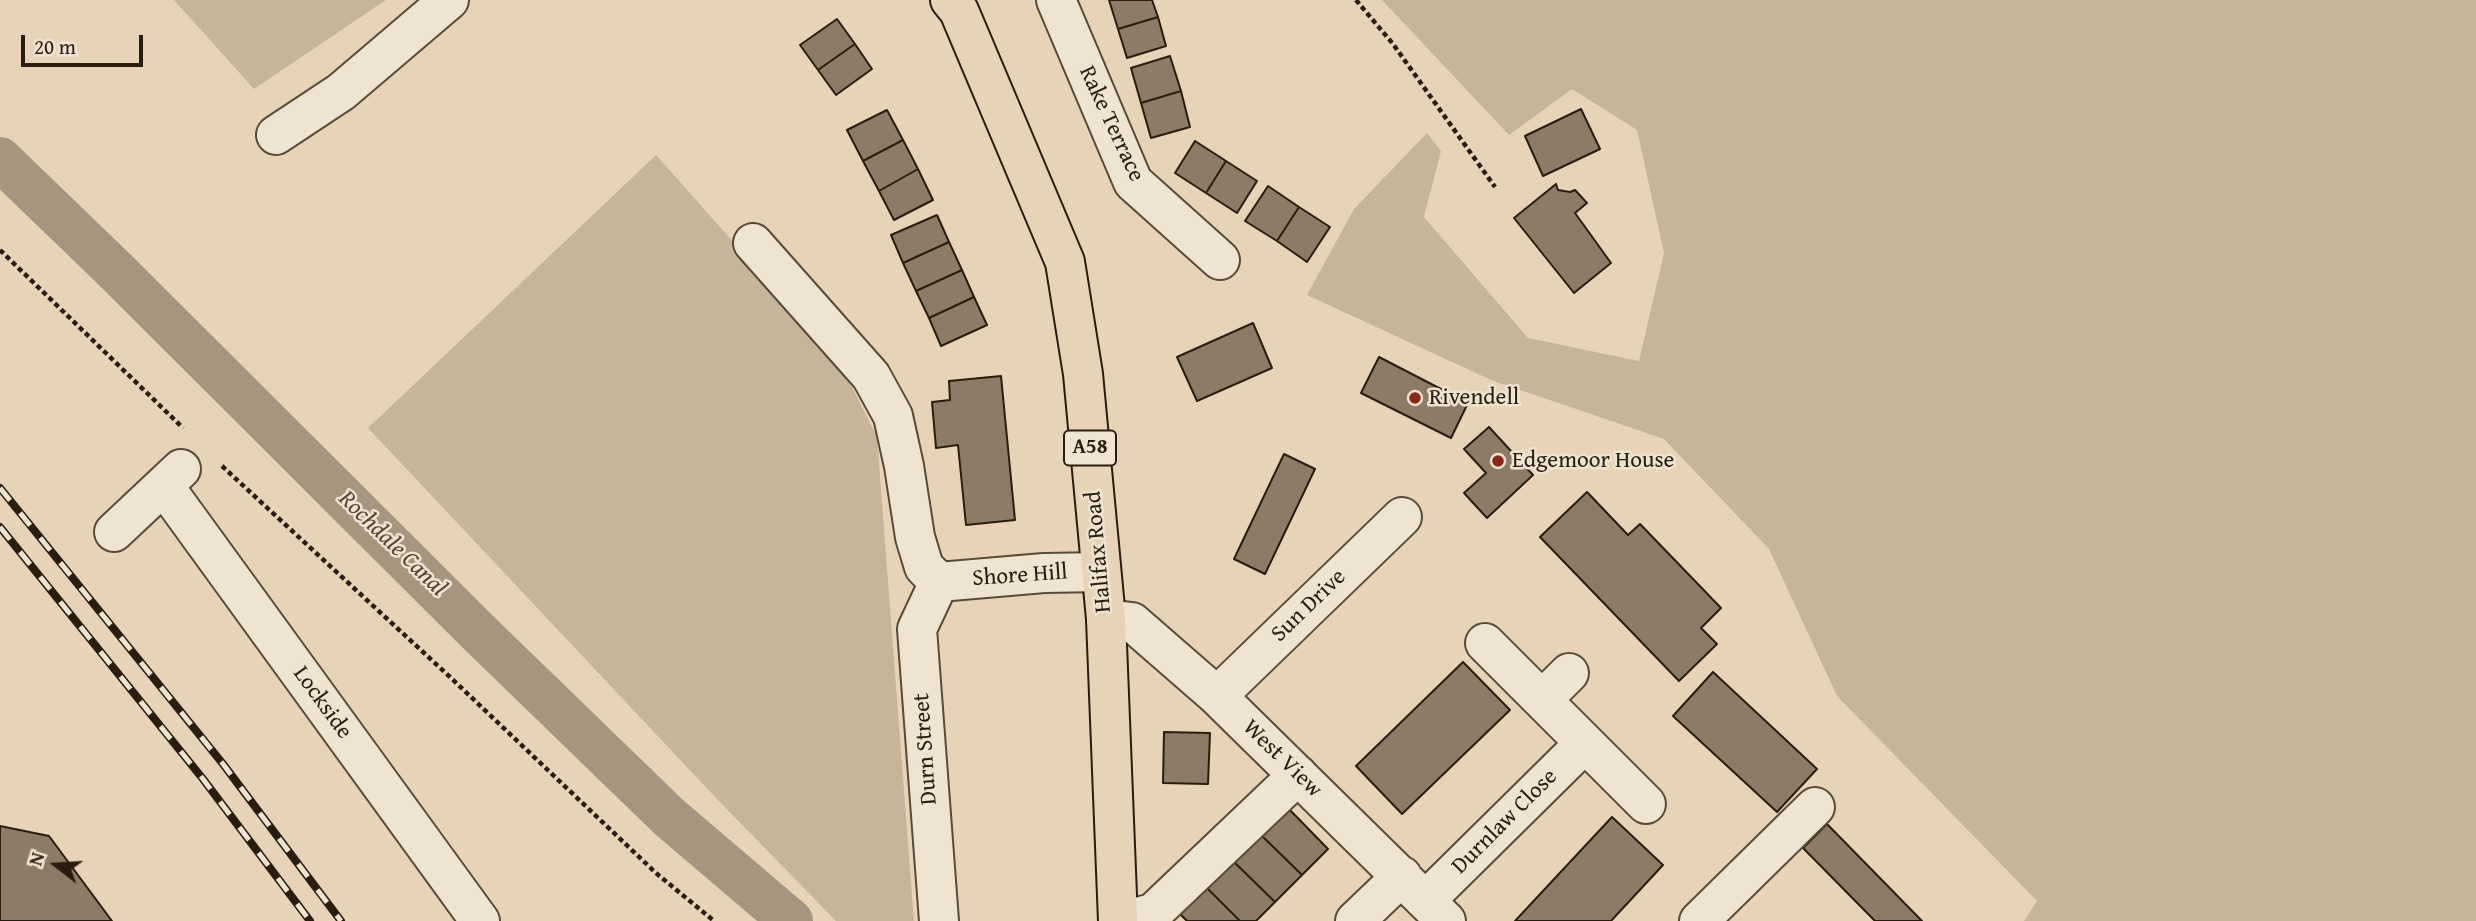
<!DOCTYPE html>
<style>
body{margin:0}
#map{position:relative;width:2476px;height:921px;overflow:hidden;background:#e7d4b8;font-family:"Gentium Book Plus",serif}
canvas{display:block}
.north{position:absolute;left:21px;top:830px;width:70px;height:70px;-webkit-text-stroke:5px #efe3d1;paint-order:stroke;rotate:287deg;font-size:19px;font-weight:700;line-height:28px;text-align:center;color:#291d0f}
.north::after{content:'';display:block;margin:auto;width:24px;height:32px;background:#291d0f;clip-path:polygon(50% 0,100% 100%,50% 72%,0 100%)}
.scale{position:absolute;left:21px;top:35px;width:122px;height:32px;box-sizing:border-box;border:4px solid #291d0f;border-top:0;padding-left:9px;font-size:21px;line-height:24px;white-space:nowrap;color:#291d0f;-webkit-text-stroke:5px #efe3d1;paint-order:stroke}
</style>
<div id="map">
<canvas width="2476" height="921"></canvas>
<div class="north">N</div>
<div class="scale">20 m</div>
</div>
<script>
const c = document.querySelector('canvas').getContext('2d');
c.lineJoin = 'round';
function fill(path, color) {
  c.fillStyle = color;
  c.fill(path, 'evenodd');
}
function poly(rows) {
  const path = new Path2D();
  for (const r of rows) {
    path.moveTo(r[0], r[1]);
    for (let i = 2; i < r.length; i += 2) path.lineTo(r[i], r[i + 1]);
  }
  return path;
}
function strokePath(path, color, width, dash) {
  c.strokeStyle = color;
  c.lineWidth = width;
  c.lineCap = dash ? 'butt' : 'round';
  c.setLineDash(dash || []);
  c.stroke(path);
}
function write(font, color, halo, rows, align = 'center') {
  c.font = font + ' "Gentium Book Plus",serif';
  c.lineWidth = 5;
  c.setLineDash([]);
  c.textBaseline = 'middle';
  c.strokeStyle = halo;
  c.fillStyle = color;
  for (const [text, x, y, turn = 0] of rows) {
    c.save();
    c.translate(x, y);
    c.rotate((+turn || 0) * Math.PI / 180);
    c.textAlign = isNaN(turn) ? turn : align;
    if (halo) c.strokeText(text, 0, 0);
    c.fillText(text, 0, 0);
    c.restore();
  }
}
fill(poly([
 [174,0,386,0,254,89],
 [1382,0,2476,0,2476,921,2024,921,2037,901,1837,696,1769,549,1664,439,1491,380,1307,295,1354,209,1427,133,1441,151,1424,217,1528,338,1639,361,1664,253,1637,130,1572,89,1509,135],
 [656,155,729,237,848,379,877,437,914,921,836,921,716,798,368,428]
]), '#c7b59b');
strokePath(poly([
 [0,159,116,271,477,631,669,817,791,921]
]), '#a6967f', 44);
const building = poly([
 [1109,0,1152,0,1158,17,1118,29,1109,0],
 [1158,17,1166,46,1127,58,1118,29,1158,17],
 [837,19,855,44,818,70,800,45,837,19],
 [855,44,872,69,836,95,818,70,855,44],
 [1170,56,1181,91,1141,103,1131,68,1170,56],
 [1181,91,1190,127,1151,138,1141,103,1181,91],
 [1581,109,1600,149,1543,176,1525,136,1581,109],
 [887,110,903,140,863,161,847,130,887,110],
 [903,140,918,169,879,191,863,161,903,140],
 [1195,141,1226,161,1206,193,1175,173,1195,141],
 [1226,161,1257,181,1237,213,1206,193,1226,161],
 [918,169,933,200,894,220,879,191,918,169],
 [1556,184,1558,190,1570,192,1575,190,1587,203,1575,213,1611,263,1574,293,1514,218,1556,184],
 [1268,186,1299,207,1277,241,1245,221,1268,186],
 [1299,207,1330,227,1307,262,1277,241,1299,207],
 [937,215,949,242,903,263,891,235,937,215],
 [949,242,962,270,916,291,903,263,949,242],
 [962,270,974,297,929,318,916,291,962,270],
 [974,297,987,325,941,346,929,318,974,297],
 [1253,323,1272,368,1197,401,1177,357,1253,323],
 [1379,357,1468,403,1451,438,1361,393,1379,357],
 [1001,376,1015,520,966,525,958,445,936,448,932,402,950,400,949,381,1001,376],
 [1489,427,1533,475,1487,518,1464,493,1486,473,1464,449,1489,427],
 [1284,454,1315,469,1265,574,1234,559,1284,454],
 [1587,492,1628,535,1640,524,1721,608,1701,628,1717,644,1679,681,1540,537,1587,492],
 [1463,662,1510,710,1402,814,1356,766,1463,662],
 [1713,672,1817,769,1777,812,1673,716,1713,672],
 [1164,732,1210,733,1208,784,1163,783,1164,732],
 [1287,807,1328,849,1302,875,1260,834,1287,807],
 [1612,817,1663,865,1611,921,1515,921,1612,817],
 [1827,824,1922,921,1875,921,1803,848,1827,824],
 [0,826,49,836,112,921,0,921,0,826],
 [1260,834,1302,875,1275,902,1233,861,1260,834],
 [1233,861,1275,902,1256,921,1240,921,1207,888,1233,861],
 [1207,888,1240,921,1187,921,1180,914,1207,888]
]);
fill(building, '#8c7c67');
strokePath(building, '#291d0f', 2);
const minor = poly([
 [1056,0,1133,182,1220,260],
 [276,135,341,92,449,0],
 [753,243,871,376,893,416,904,466,915,537,924,567,939,582],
 [164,486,480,921],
 [114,532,181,469],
 [939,582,917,629,939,921],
 [939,582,1044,573,1101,572],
 [1106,619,1132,622,1217,696,1446,921],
 [1485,643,1646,804],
 [1217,696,1402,517],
 [1542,700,1569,673],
 [1426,900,1585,743],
 [1122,921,1153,913,1298,775],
 [1355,921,1402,876],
 [1699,921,1815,807]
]);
const major = poly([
 [950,0,959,11,1065,262,1083,374,1106,619,1118,921]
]);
strokePath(minor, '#584b39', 42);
strokePath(major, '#291d0f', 42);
strokePath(poly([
 [1356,0,1393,44,1495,187],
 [0,250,183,428],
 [222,466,450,677,656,873,714,921]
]), '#291d0f', 4.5, [5, 3.5]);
strokePath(minor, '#efe3d1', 38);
strokePath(major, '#e7d4b8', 38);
const rail = poly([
 [0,488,223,764,341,921],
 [0,527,203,779,310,921]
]);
strokePath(rail, '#291d0f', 8);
strokePath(rail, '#efe3d1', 5, [16]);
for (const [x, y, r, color] of [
 [1415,398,7,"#8f2418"],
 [1498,461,7,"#8f2418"]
]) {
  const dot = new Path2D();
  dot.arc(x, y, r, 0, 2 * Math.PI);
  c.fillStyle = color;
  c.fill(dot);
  strokePath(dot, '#efe3d1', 2.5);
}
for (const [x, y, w] of [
 [1090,448,52]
]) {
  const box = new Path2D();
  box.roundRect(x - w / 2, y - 17.5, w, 35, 5);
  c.fillStyle = '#efe3d1';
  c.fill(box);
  strokePath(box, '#291d0f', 2);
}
write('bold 21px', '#291d0f', null, [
 ["A58",1090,448]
]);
write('23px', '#291d0f', '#efe3d1', [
 ["Rake Terrace",1111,124,65],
 ["Halifax Road",1099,552,-95],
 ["Shore Hill",1020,576,-4],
 ["Sun Drive",1309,606,-44],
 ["Lockside",322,703,54],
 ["Durn Street",926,749,-94],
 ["West View",1282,759,44],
 ["Durnlaw Close",1505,822,-45]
]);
write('23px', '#291d0f', '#efe3d1', [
 ["Rivendell",1429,398],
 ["Edgemoor House",1512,461]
], 'left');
write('italic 24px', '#554736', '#efe3d1', [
 ["Rochdale Canal",392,544,44]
]);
</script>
